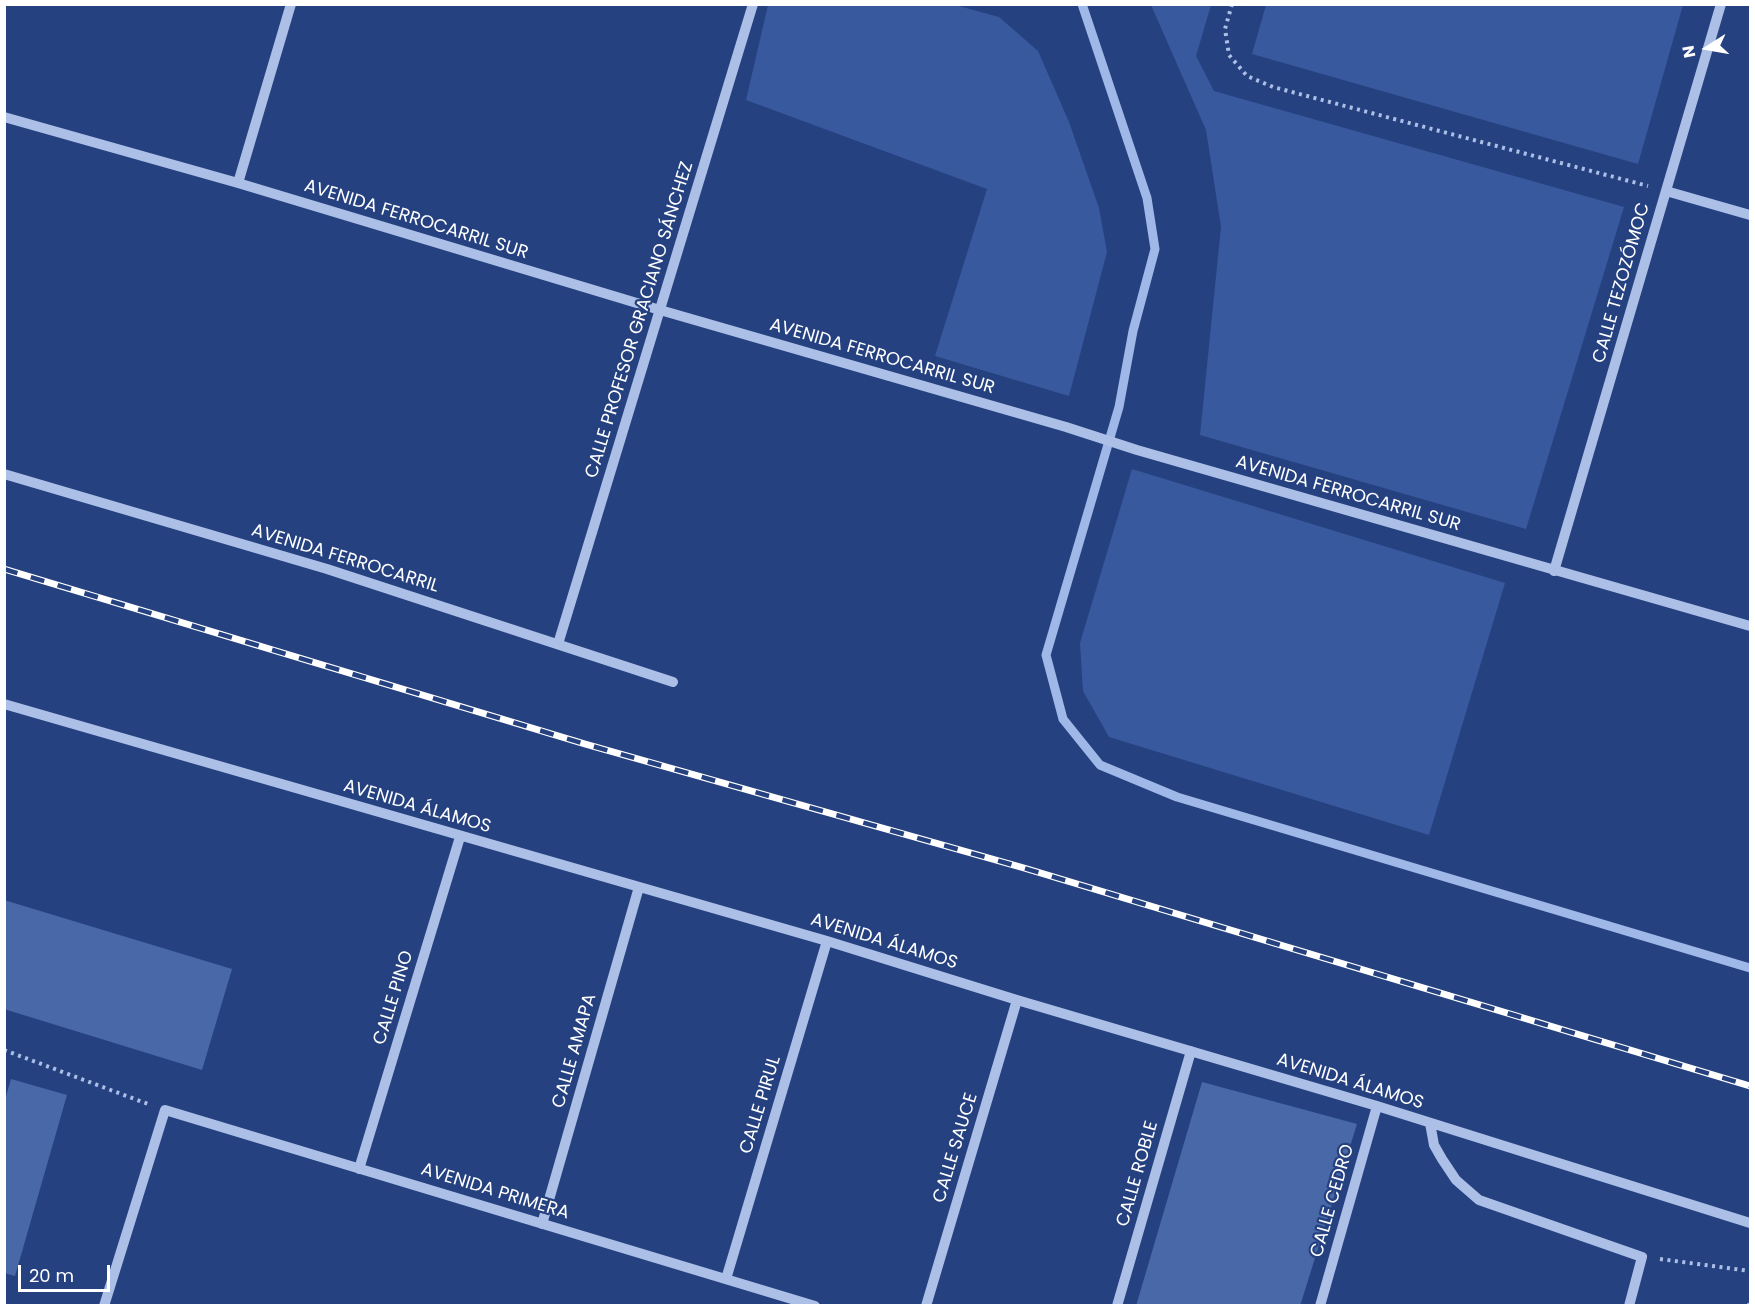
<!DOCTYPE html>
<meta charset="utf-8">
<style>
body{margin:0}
#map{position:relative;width:1755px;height:1310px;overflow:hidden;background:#254180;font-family:Poppins,sans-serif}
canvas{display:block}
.frame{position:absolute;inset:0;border:6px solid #fff;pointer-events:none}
.north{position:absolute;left:1677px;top:18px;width:60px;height:60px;-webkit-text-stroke:4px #254180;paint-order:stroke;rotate:259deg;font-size:16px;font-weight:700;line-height:24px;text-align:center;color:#fff}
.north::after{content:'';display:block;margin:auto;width:21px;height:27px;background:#fff;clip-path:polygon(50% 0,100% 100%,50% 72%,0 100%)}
.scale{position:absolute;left:18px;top:1265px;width:92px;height:27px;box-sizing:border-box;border:3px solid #fff;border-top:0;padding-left:8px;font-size:18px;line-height:21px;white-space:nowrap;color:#fff;-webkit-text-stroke:4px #254180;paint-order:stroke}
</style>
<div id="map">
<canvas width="1755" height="1310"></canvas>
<div class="frame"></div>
<div class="north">N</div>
<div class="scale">20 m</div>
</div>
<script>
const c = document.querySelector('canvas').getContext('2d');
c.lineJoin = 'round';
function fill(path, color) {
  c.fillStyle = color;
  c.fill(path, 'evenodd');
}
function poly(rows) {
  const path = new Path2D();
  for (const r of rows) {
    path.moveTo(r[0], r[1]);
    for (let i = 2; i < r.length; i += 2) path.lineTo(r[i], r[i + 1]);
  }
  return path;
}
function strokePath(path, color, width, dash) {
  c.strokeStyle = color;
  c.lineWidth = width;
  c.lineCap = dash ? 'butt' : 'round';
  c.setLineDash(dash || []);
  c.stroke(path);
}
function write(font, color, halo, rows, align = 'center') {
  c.font = font + ' Poppins,sans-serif';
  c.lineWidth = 4.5;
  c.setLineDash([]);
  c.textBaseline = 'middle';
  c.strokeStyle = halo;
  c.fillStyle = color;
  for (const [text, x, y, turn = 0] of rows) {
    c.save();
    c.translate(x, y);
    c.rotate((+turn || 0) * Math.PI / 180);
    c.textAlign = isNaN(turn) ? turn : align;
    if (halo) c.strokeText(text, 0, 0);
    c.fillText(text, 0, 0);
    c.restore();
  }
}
fill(poly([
 [768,5,955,5,999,17,1038,51,1069,122,1099,208,1107,252,1069,396,935,356,987,189,746,100],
 [1151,5,1211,5,1196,56,1214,91,1624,207,1526,529,1200,435,1221,227,1206,130],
 [1266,5,1266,4,1683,5,1638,164,1252,54],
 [1132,469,1505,583,1429,835,1109,737,1083,691,1080,643]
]), '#39599e');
strokePath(poly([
 [1082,4,1147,198,1155,249,1133,331,1119,407,1046,655,1063,719,1100,765,1177,797,1750,968]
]), '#a0b8e7', 9);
fill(poly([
 [4,900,232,969,202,1070,4,1009],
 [11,1079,67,1095,15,1276,4,1273,4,1103],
 [1202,1082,1357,1124,1300,1306,1136,1306]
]), '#4968a7');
strokePath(poly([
 [1232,4,1225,29,1229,55,1247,76,1273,87,1648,186],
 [4,1050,148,1104],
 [1660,1259,1750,1271],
 [1749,1306,1750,1299]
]), '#acbfe6', 4, [3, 4.5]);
strokePath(poly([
 [4,117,238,183,660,310,1066,427,1137,450,1750,626],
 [238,183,291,4],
 [1666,191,1750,215],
 [4,474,327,569,673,682],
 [1554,571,1721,4],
 [558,644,753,4],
 [4,704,827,941,1017,1000,1377,1106,1750,1223],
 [1430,1123,1434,1145,1442,1159,1456,1180,1479,1200,1642,1257,1629,1306],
 [359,1169,460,837],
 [542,1224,639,887],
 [726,1279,827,941],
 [104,1306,165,1110,815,1306],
 [926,1306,1017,1000],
 [1117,1306,1191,1051],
 [1320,1306,1377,1106]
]), '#acbfe6', 10);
const rail = poly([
 [4,569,585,744,1024,868,1750,1086]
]);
strokePath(rail, '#fff', 7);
strokePath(rail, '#254180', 4.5, [14]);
write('18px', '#fff', '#254180', [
 ["AVENIDA FERROCARRIL SUR",416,220,17],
 ["CALLE TEZOZÓMOC",1622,283,-74],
 ["CALLE PROFESOR GRACIANO SÁNCHEZ",640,320,-73],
 ["AVENIDA FERROCARRIL SUR",882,357,16],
 ["AVENIDA FERROCARRIL SUR",1348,494,16],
 ["AVENIDA FERROCARRIL",345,559,17],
 ["AVENIDA ÁLAMOS",417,807,16],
 ["AVENIDA ÁLAMOS",884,942,17],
 ["CALLE PINO",394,998,-73],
 ["CALLE AMAPA",575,1051,-74],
 ["AVENIDA ÁLAMOS",1350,1082,17],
 ["CALLE PIRUL",761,1105,-73],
 ["CALLE SAUCE",956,1148,-73],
 ["CALLE ROBLE",1138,1174,-74],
 ["AVENIDA PRIMERA",495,1192,17],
 ["CALLE CEDRO",1333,1201,-74]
]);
</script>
